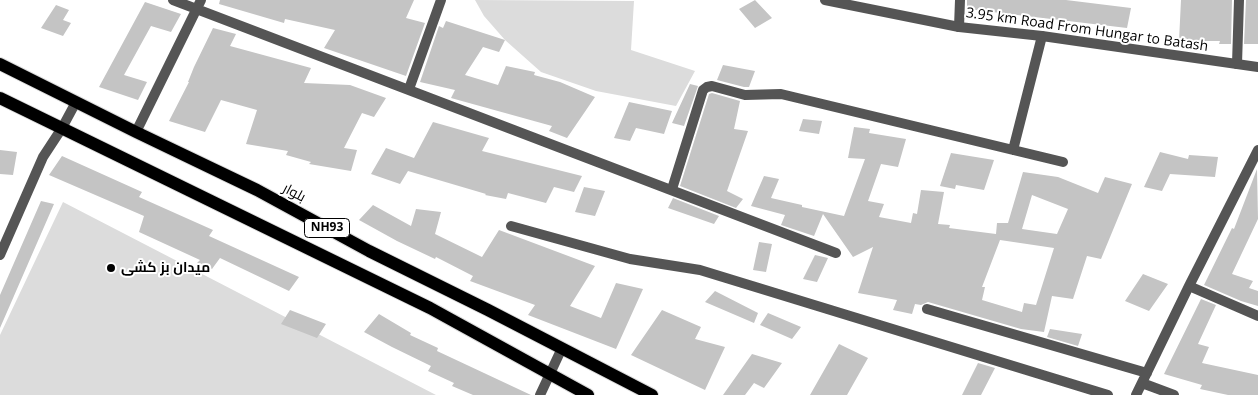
<!DOCTYPE html>
<meta charset="utf-8">
<style>
body{margin:0}
canvas{display:block;background:#fff}
</style>
<canvas width="1258" height="395"></canvas>
<script>
const c = document.querySelector('canvas').getContext('2d');
c.lineJoin = 'round';
function fill(path, color) {
  c.fillStyle = color;
  c.fill(path, 'evenodd');
}
function poly(rows) {
  const path = new Path2D();
  for (const r of rows) {
    path.moveTo(r[0], r[1]);
    for (let i = 2; i < r.length; i += 2) path.lineTo(r[i], r[i + 1]);
  }
  return path;
}
function strokePath(path, color, width, dash) {
  c.strokeStyle = color;
  c.lineWidth = width;
  c.lineCap = dash ? 'butt' : 'round';
  c.setLineDash(dash || []);
  c.stroke(path);
}
function write(font, color, halo, rows, align = 'center') {
  c.font = font + ' "Open Sans",Cairo,sans-serif';
  c.lineWidth = 4;
  c.setLineDash([]);
  c.textBaseline = 'middle';
  c.strokeStyle = halo;
  c.fillStyle = color;
  for (const [text, x, y, turn = 0] of rows) {
    c.save();
    c.translate(x, y);
    c.rotate((+turn || 0) * Math.PI / 180);
    c.textAlign = isNaN(turn) ? turn : align;
    if (halo) c.strokeText(text, 0, 0);
    c.fillText(text, 0, 0);
    c.restore();
  }
}
fill(poly([
 [475,0,634,1,631,50,695,71,676,106,596,91,541,72,505,40,484,16],
 [63,202,436,395,0,395,0,335]
]), '#dcdcdc');
fill(poly([
 [220,0,414,0,406,18,425,23,406,76,324,48,335,30,285,19,284,23,219,4],
 [755,0,772,18,755,28,739,9],
 [967,0,1066,0,1131,8,1127,28,967,9],
 [1181,0,1232,0,1231,44,1219,44,1220,41,1179,41],
 [1246,0,1258,0,1258,44,1244,44],
 [145,2,181,14,171,32,151,26,124,75,147,82,138,100,99,87],
 [56,5,69,10,63,20,71,23,63,36,41,28],
 [446,21,505,40,499,52,483,47,465,75,498,85,506,66,535,72,534,75,560,82,595,97,567,138,549,131,552,126,451,98,455,90,420,82,439,26,443,28],
 [213,28,236,34,230,46,311,68,304,83,350,85,386,98,374,117,362,113,344,148,357,150,351,171,309,164,311,162,286,155,288,151,246,144,257,110,221,100,205,132,169,121,189,82,188,82,194,67],
 [723,65,755,71,749,87,744,87,717,80],
 [690,84,698,86,684,126,672,123],
 [712,93,740,101,734,129,748,131,727,191,743,199,736,208,680,186,709,94],
 [629,102,672,111,664,134,636,128,630,141,614,138],
 [803,119,822,121,819,134,799,131],
 [433,122,489,138,482,151,582,176,574,192,554,187,546,203,508,193,506,199,485,195,486,194,408,171,400,184,371,174,386,148,414,158],
 [854,127,870,129,869,133,906,139,898,167,881,164,868,201,884,204,879,217,911,223,913,213,917,214,921,190,944,192,938,224,950,225,949,228,996,234,997,223,1008,223,1023,172,1058,177,1098,193,1105,177,1132,184,1101,259,1087,256,1073,299,1052,296,1044,332,1021,329,928,302,921,305,915,304,912,314,893,310,897,300,858,293,873,247,853,257,823,214,814,236,781,225,785,215,751,206,764,176,779,179,771,198,802,205,802,207,844,216,865,159,848,158],
 [1032,195,1068,209,1057,234,1022,229],
 [1000,240,1054,248,1036,305,1024,303,1022,312,982,300,985,287,982,287],
 [0,150,17,152,13,175,0,174],
 [1160,152,1188,159,1189,155,1218,157,1215,177,1170,174,1162,191,1144,187],
 [951,153,994,160,984,190,956,185,955,189,940,186],
 [62,156,142,192,139,197,213,230,209,236,299,277,289,291,220,258,212,269,197,263,200,260,139,232,144,216,49,175],
 [1257,169,1258,219,1232,274,1253,281,1249,288,1258,291,1258,306,1241,301,1204,285,1232,228,1234,229],
 [584,187,605,191,595,216,575,212],
 [673,198,719,216,714,224,668,208],
 [41,201,54,204,0,328,0,295],
 [373,205,411,226,416,209,441,212,435,234,482,257,499,230,595,266,570,306,601,318,616,283,643,289,616,349,528,315,535,305,470,281,473,276,436,257,435,259,397,241,359,220],
 [759,242,772,244,766,272,753,270],
 [815,255,828,258,817,282,803,279],
 [1143,274,1168,284,1149,311,1125,301],
 [715,291,758,313,754,323,705,302],
 [1201,299,1216,305,1198,344,1209,347,1202,363,1258,375,1258,395,1228,395,1200,389,1202,385,1164,374],
 [290,310,326,324,317,338,281,324],
 [662,310,701,327,695,339,725,347,705,390,631,355],
 [768,313,801,327,792,339,760,325],
 [379,314,411,333,410,335,438,348,437,351,531,395,473,395,452,386,454,383,428,371,431,366,392,347,364,332],
 [1050,329,1082,334,1078,346,1047,337],
 [839,344,868,358,847,395,810,395],
 [752,354,782,363,764,388,754,383,745,395,723,395],
 [978,363,995,368,981,395,962,395]
]), '#c4c4c4');
const primary = poly([
 [0,64,136,132,257,190,369,251,488,310,652,395],
 [0,98,430,308,588,395]
]);
strokePath(primary, '#dbdbdb', 14);
strokePath(poly([
 [173,0,836,253],
 [959,27,960,0],
 [1237,64,1239,0],
 [409,89,441,0],
 [136,132,201,0],
 [1013,150,1042,36],
 [672,189,703,90,707,87,712,86,745,95,781,94,1063,162],
 [511,226,630,259,700,270,1108,395],
 [0,255,43,157,62,128,76,102],
 [1189,286,1258,316],
 [927,309,1147,373],
 [1142,383,1174,395],
 [1136,395,1189,286,1258,150]
]), '#555', 10);
strokePath(poly([
 [825,0,959,27,1042,36,1258,67],
 [540,395,562,348]
]), '#555', 10);
strokePath(primary, '#000', 12);
for (const [x, y, r, color] of [
 [111,268,5,"#000"]
]) {
  const dot = new Path2D();
  dot.arc(x, y, r, 0, 2 * Math.PI);
  c.fillStyle = color;
  c.fill(dot);
  strokePath(dot, '#fff', 2);
}
for (const [x, y, w] of [
 [327,228,45]
]) {
  const box = new Path2D();
  box.roundRect(x - w / 2, y - 9.5, w, 19, 4);
  c.fillStyle = '#fff';
  c.fill(box);
  strokePath(box, '#000', 1);
}
write('bold 12px', '#000', null, [
 ["NH93",327,228]
]);
write('14px', '#000', '#fff', [
 ["3.95 km Road From Hungar to Batash",1087,30,8],
 ["بلوار",294,193,28]
]);
write('bold 14px', '#000', '#fff', [
 ["میدان بز کشی",121,268]
], 'left');
</script>
